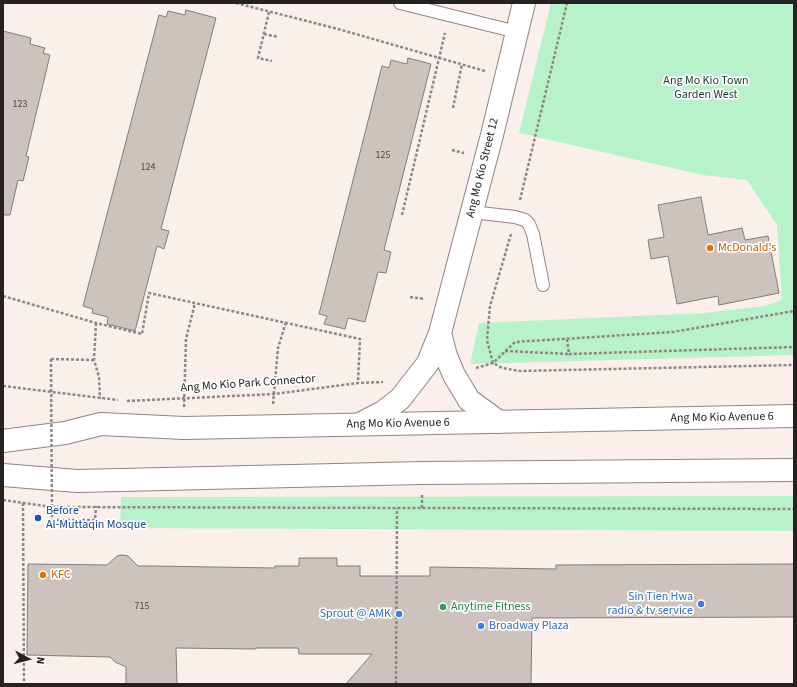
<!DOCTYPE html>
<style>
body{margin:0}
#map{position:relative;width:797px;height:687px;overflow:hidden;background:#fbefeb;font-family:"Source Sans 3",sans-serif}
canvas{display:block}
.frame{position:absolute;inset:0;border:4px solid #262221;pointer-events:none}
.north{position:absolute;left:8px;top:639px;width:40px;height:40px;-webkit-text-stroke:3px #fff;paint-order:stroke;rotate:97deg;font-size:11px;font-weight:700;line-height:16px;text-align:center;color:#262221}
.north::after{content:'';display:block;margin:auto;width:14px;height:18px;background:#262221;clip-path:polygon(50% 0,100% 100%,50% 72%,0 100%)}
</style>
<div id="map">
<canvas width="797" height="687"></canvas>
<div class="frame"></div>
<div class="north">N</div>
</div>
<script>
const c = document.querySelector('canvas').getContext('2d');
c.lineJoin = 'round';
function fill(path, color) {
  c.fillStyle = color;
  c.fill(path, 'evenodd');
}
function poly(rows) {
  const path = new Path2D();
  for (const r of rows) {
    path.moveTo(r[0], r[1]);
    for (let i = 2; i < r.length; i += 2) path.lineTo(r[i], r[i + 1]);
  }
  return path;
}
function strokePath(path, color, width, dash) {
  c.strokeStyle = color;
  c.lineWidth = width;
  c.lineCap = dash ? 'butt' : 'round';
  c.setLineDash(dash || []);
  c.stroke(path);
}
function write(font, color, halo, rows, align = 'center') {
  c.font = font + ' "Source Sans 3",sans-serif';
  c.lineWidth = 3.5;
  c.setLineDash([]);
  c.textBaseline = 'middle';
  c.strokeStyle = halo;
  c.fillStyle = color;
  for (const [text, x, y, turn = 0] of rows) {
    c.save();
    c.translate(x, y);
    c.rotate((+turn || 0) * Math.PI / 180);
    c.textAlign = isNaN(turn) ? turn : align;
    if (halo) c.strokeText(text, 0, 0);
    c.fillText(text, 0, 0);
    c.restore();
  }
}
fill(poly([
 [551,3,794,3,794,355,470,364,479,323,704,313,765,306,782,300,777,225,747,180,703,175,519,133],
 [794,496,794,531,120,528,121,497]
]), '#b8f2ca');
const building = poly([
 [186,10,216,18,161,229,169,231,164,249,157,246,135,331,107,324,108,317,92,313,93,309,83,306,159,15,166,17,168,11,185,15,186,10],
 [3,31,31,38,30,44,45,48,43,53,50,55,26,156,29,157,23,181,18,180,10,215,3,215,3,31],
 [408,58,431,64,384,250,391,252,386,273,378,272,365,322,348,318,345,329,324,324,327,316,319,314,382,66,389,68,391,60,407,64,408,58],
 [701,197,708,235,742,228,745,240,768,236,779,293,719,305,718,296,677,304,668,256,651,259,648,240,664,237,658,205,701,197],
 [122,555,128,556,138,566,153,566,275,568,275,566,299,566,299,558,337,558,337,566,360,566,360,576,430,576,430,567,556,569,556,565,794,564,794,617,532,618,531,684,346,684,372,654,299,654,298,648,256,648,256,649,176,648,177,684,126,684,126,667,115,662,110,657,27,655,28,564,107,565,117,556,122,555]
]);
fill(building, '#cdc2be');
strokePath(building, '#867b78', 1);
const lane = poly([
 [400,3,517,32],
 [472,212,515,217,525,220,529,224,533,234,543,285]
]);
const street = poly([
 [440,333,446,356,454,375,469,400,499,422],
 [360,424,383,412,400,399,428,363,440,333,492,135,524,3]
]);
const primary = poly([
 [3,441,65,433,101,424,184,428,794,416],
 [3,475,77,481,422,473,794,470]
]);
strokePath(lane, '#8f8581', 14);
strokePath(street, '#8f8581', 24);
strokePath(primary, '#8f8581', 24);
strokePath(poly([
 [236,3,338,29,485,71],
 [169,4,169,3],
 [269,12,258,58,272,61],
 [264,34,278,37],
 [453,108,462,64],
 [452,150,464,153],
 [520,200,567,3],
 [402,215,445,33],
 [511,234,490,306,487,340,493,363,502,368,520,371,794,365],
 [3,296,96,323,142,334,149,293,360,339,358,383],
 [410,297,425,299],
 [96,323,94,360,99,377,100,399],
 [567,339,569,354,794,347],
 [505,351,569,354],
 [51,359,94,360],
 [476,368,493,363,515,342,673,332,794,311],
 [3,386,118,400],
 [127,401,274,394,358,383,383,382],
 [273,404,278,348,286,322],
 [184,407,186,339,195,303],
 [3,500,52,507,794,509],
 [23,503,24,684],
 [422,508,422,495],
 [52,520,95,520,96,506],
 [396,684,397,508]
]), '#8f8785', 2.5, [3, 2]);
strokePath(lane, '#fff', 12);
strokePath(street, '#fff', 22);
strokePath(primary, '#fff', 22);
strokePath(poly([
 [51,359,52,520]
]), '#8f8785', 2.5, [3, 2]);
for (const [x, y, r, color] of [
 [710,248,4,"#e8710a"],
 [38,518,4,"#1a4fb4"],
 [43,575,4,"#e8710a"],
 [701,604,4,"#3f7fe0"],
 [443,607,4,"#2e9e5b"],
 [399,614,4,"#3f7fe0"],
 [481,626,4,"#3f7fe0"]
]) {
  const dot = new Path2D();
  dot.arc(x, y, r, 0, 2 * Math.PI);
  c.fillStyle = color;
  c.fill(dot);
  strokePath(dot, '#fff', 1.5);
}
write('10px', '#504a48', null, [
 ["123",20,105],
 ["125",383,156],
 ["124",148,168],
 ["715",142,607]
]);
write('12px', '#153b24', '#fff', [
 ["Ang Mo Kio Town",706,81],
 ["Garden West",706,95]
]);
write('12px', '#262221', '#fff', [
 ["Ang Mo Kio Street 12",483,168,-76],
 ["Ang Mo Kio Park Connector",248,384,-4],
 ["Ang Mo Kio Avenue 6",722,418,-1],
 ["Ang Mo Kio Avenue 6",398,424,-1]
]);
write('12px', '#c56008', '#fff', [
 ["McDonald's",718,248],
 ["KFC",51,575]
], 'left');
write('12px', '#164399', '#fff', [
 ["Before",46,511],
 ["Al-Muttaqin Mosque",46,525]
], 'left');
write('12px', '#366cbe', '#fff', [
 ["Sin Tien Hwa",693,597],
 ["radio & tv service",693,611],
 ["Sprout @ AMK",391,614],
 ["Broadway Plaza",489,626,"left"]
], 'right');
write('12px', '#27864d', '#fff', [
 ["Anytime Fitness",451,607]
], 'left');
</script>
